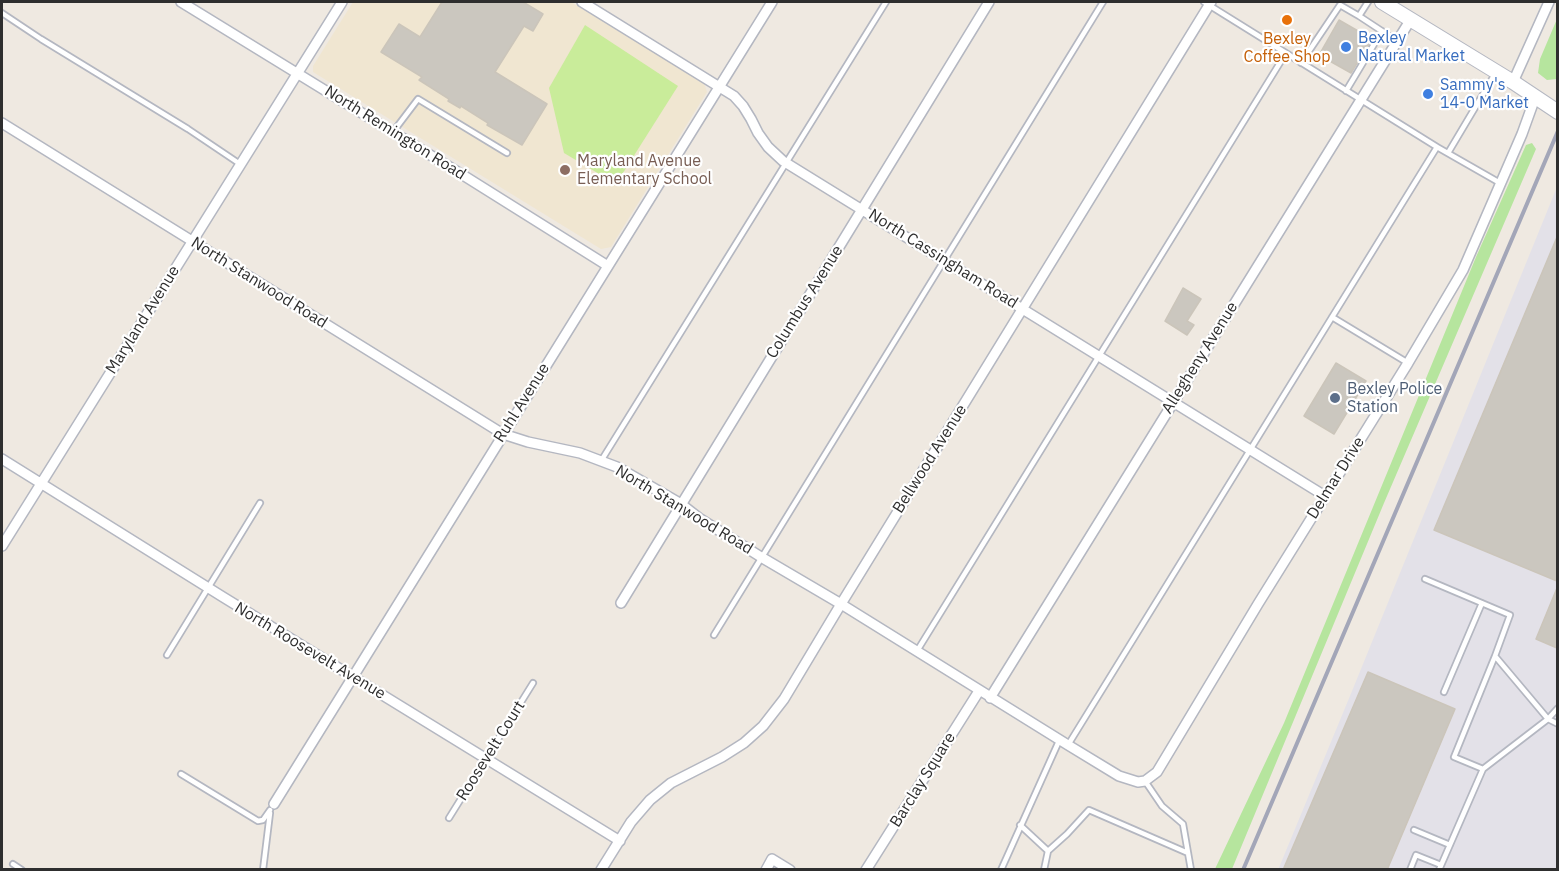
<!DOCTYPE html>
<style>
body{margin:0}
#map{position:relative;width:1559px;height:871px;overflow:hidden;background:#efe9e1;font-family:"IBM Plex Sans",sans-serif}
canvas{display:block}
.frame{position:absolute;inset:0;border:3px solid #2e2e2e;pointer-events:none}
</style>
<div id="map">
<canvas width="1559" height="871"></canvas>
<div class="frame"></div>
</div>
<script>
const c = document.querySelector('canvas').getContext('2d');
c.lineJoin = 'round';
function fill(path, color) {
  c.fillStyle = color;
  c.fill(path, 'evenodd');
}
function poly(rows) {
  const path = new Path2D();
  for (const r of rows) {
    path.moveTo(r[0], r[1]);
    for (let i = 2; i < r.length; i += 2) path.lineTo(r[i], r[i + 1]);
  }
  return path;
}
function strokePath(path, color, width, dash) {
  c.strokeStyle = color;
  c.lineWidth = width;
  c.lineCap = dash ? 'butt' : 'round';
  c.setLineDash(dash || []);
  c.stroke(path);
}
function write(font, color, halo, rows, align = 'center') {
  c.font = font + ' "IBM Plex Sans",sans-serif';
  c.lineWidth = 4.5;
  c.setLineDash([]);
  c.textBaseline = 'middle';
  c.strokeStyle = halo;
  c.fillStyle = color;
  for (const [text, x, y, turn = 0] of rows) {
    c.save();
    c.translate(x, y);
    c.rotate((+turn || 0) * Math.PI / 180);
    c.textAlign = isNaN(turn) ? turn : align;
    if (halo) c.strokeText(text, 0, 0);
    c.fillText(text, 0, 0);
    c.restore();
  }
}
fill(poly([
 [1557,187,1557,869,1278,870,1350,696]
]), '#e3e1e8');
fill(poly([
 [353,2,571,2,704,83,707,92,611,247,601,249,313,72,313,66]
]), '#f0e6d1');
fill(poly([
 [1557,19,1557,79,1547,80,1538,73,1540,59],
 [1532,143,1536,149,1384,503,1232,869,1215,869,1284,723,1476,257,1526,145]
]), '#b6e59e');
fill(poly([
 [585,25,678,86,616,184,564,153,549,88]
]), '#c9ec9a');
const building = poly([
 [442,2,523,2,543,14,533,31,524,26,495,72,547,104,522,145,487,125,488,123,461,106,460,108,448,101,449,99,419,80,422,77,381,52,399,24,420,37,442,2],
 [1339,20,1372,39,1351,73,1319,55,1339,20],
 [1557,237,1557,581,1434,530,1557,237],
 [1183,288,1201,299,1187,321,1194,325,1187,335,1165,321,1183,288],
 [1336,363,1366,381,1334,434,1304,416,1336,363],
 [1557,588,1557,648,1536,639,1557,588],
 [1368,672,1455,709,1387,870,1283,870,1368,672]
]);
fill(building, '#cbc7bf');
strokePath(building, '#cbc5ba', 1.5);
const lane = poly([
 [1368,2,1359,16,1397,41],
 [2,13,41,39,188,129,240,164],
 [1301,63,1340,5,1359,16],
 [1346,91,1382,31],
 [393,132,418,99,507,153],
 [1437,147,1500,183],
 [1448,153,1495,74],
 [1332,317,1408,363],
 [601,461,886,2],
 [1425,579,1510,615,1495,656,1548,719,1558,724],
 [714,635,1103,2],
 [917,651,1286,53],
 [167,655,260,503],
 [1444,692,1482,603],
 [1068,745,1437,147,1204,2],
 [1483,769,1454,757,1495,656],
 [181,774,258,821,263,820,270,810],
 [1145,781,1162,806,1183,824,1191,870],
 [449,818,533,683],
 [1020,825,1048,851,1044,870],
 [1414,830,1450,845],
 [1048,851,1067,834,1089,810,1188,853],
 [13,864,22,870],
 [263,870,270,813],
 [1001,870,1059,741],
 [1410,870,1416,855,1441,865],
 [1439,870,1483,769,1548,719,1558,708]
]);
const street = poly([
 [181,2,466,177,608,266],
 [582,2,734,96,743,106,751,119,758,133,768,147,783,161,1325,496],
 [1513,82,1549,2],
 [2,123,503,434,528,442,580,453,617,467,681,504,699,518,761,557,841,604,1068,745,1119,776,1138,782,1145,781,1157,772,1258,604,1408,363,1463,270,1522,134,1535,98],
 [2,459,223,597,620,841],
 [2,546,342,2],
 [621,603,989,2],
 [990,698,1411,19],
 [274,804,772,2],
 [601,870,631,822,650,800,671,783,722,757,744,743,763,726,784,699,841,604,1211,2],
 [766,870,772,859,790,870],
 [866,870,979,691]
]);
const secondary = poly([
 [1382,2,1513,82,1558,112]
]);
strokePath(lane, '#b4b7c1', 8);
strokePath(street, '#b4b7c1', 12);
strokePath(secondary, '#b4b7c1', 16);
strokePath(lane, '#fff', 4.5);
strokePath(street, '#fff', 9);
strokePath(secondary, '#fff', 14);
strokePath(poly([
 [1243,870,1558,131]
]), '#a3a6b8', 4);
for (const [x, y, r, color] of [
 [1287,20,6,"#e8710a"],
 [1346,47,6,"#3f7fe0"],
 [1428,94,6,"#3f7fe0"],
 [565,170,6,"#8d6e63"],
 [1335,398,6,"#5c6f8a"]
]) {
  const dot = new Path2D();
  dot.arc(x, y, r, 0, 2 * Math.PI);
  c.fillStyle = color;
  c.fill(dot);
  strokePath(dot, '#fff', 2);
}
write('16px', '#366cbe', '#fff', [
 ["Bexley",1358,38],
 ["Natural Market",1358,56],
 ["Sammy's",1440,85],
 ["14-0 Market",1440,103]
], 'left');
write('16px', '#c56008', '#fff', [
 ["Bexley",1287,39],
 ["Coffee Shop",1287,57]
]);
write('16px', '#2e2e2e', '#fff', [
 ["North Remington Road",395,133,32],
 ["North Cassingham Road",943,259,32],
 ["North Stanwood Road",259,283,32],
 ["Columbus Avenue",805,302,-58],
 ["Maryland Avenue",143,320,-58],
 ["Allegheny Avenue",1200,358,-58],
 ["Ruhl Avenue",522,403,-58],
 ["Bellwood Avenue",930,459,-58],
 ["Delmar Drive",1336,478,-58],
 ["North Stanwood Road",684,510,31],
 ["North Roosevelt Avenue",310,651,31],
 ["Roosevelt Court",491,751,-58],
 ["Barclay Square",923,780,-58]
]);
write('16px', '#785e54', '#fff', [
 ["Maryland Avenue",577,161],
 ["Elementary School",577,179]
], 'left');
write('16px', '#4e5e75', '#fff', [
 ["Bexley Police",1347,389],
 ["Station",1347,407]
], 'left');
</script>
